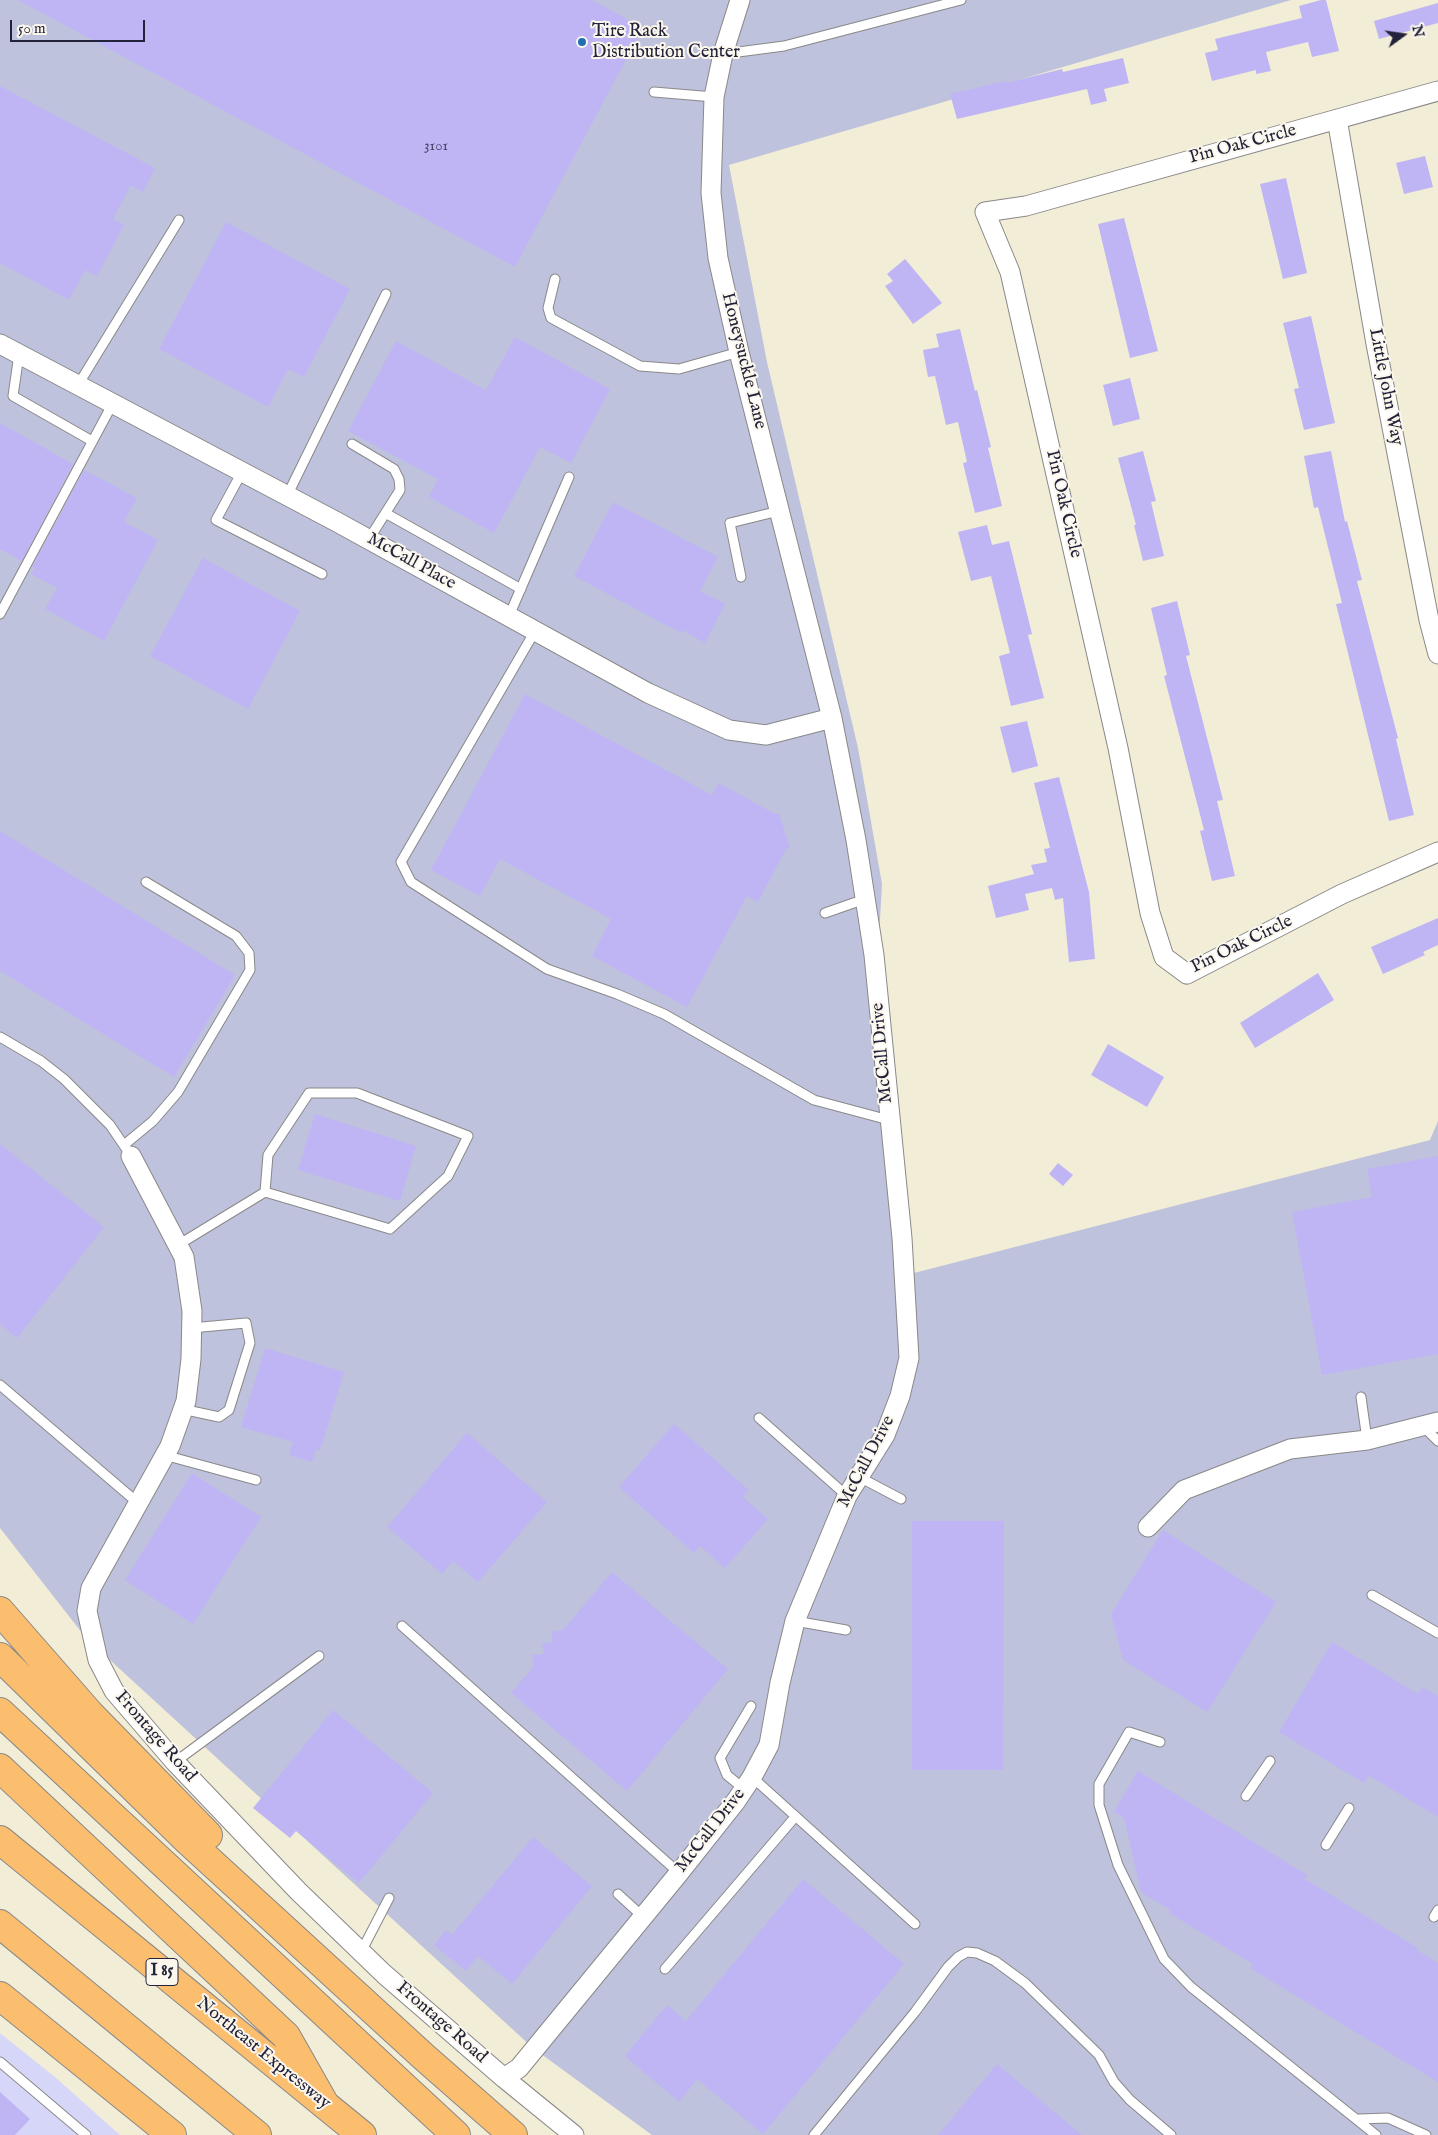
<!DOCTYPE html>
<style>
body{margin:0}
#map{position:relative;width:1438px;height:2135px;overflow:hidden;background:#f2edd6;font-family:"IM FELL English",serif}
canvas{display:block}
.north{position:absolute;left:1378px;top:10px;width:50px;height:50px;-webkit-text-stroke:4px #fbf7ec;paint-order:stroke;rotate:76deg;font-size:14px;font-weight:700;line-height:20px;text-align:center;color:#22223b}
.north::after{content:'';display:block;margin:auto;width:18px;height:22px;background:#22223b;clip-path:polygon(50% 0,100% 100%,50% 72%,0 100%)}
.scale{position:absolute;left:10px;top:20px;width:135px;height:22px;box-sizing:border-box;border:2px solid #22223b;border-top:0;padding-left:6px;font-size:15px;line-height:18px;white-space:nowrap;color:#22223b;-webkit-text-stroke:4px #fbf7ec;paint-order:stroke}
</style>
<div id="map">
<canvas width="1438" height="2135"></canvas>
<div class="north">N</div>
<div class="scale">50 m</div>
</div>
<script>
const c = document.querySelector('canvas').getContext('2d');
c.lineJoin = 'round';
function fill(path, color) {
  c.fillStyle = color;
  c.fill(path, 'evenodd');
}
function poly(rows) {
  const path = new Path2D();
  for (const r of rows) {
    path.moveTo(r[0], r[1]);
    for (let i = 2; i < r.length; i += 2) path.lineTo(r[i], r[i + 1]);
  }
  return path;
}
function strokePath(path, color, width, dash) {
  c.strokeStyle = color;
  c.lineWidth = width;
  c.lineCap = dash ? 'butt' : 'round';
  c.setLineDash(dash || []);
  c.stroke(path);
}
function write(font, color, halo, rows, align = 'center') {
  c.font = font + ' "IM FELL English",serif';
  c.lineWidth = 4;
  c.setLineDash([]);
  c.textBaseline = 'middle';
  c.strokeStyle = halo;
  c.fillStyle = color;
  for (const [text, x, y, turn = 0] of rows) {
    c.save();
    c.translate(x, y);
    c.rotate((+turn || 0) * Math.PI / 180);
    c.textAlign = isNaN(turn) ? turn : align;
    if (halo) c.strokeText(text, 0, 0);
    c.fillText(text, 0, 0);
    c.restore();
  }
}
fill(poly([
 [0,2033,55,2077,120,2135,0,2135]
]), '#d6d7f8');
fill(poly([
 [0,0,1291,0,729,165,767,362,858,748,882,884,876,991,914,1273,1430,1140,1438,1121,1438,2135,652,2135,533,2048,86,1638,0,1528]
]), '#bec2dd');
fill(poly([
 [18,0,592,0,643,28,515,267],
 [1321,0,1326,0,1339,51,1312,57,1308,42,1266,52,1271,71,1256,74,1256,70,1212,81,1205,53,1218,50,1215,39,1302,18,1299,6],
 [1438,3,1438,23,1379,39,1374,21],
 [1123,58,1129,83,1104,89,1107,101,1091,105,1087,89,957,119,950,94,1006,81,1006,83,1062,69,1063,72],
 [0,86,155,168,143,192,131,185,113,219,124,225,97,276,85,270,69,300,0,263],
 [1425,156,1433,187,1404,194,1396,163],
 [1286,178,1307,273,1283,279,1260,184],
 [1124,218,1158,351,1130,358,1098,224],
 [226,222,350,289,304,377,288,369,268,407,159,349],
 [905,259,942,303,913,324,885,286,893,281,887,274],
 [1311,316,1335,423,1304,430,1294,389,1299,388,1283,323],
 [960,329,975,391,977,390,991,447,988,448,1002,506,975,513,963,463,967,462,958,422,946,425,935,376,928,377,923,350,939,347,936,334],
 [515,337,610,389,571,463,540,447,494,533,429,497,438,479,348,431,396,341,486,390],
 [1130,378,1140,419,1113,426,1103,385],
 [0,423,73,464,22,561,0,549],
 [1143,451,1156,501,1151,502,1164,556,1143,561,1134,525,1136,525,1118,458],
 [1331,451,1345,522,1347,521,1362,580,1357,581,1398,738,1396,739,1414,815,1389,821,1336,604,1342,603,1318,507,1314,508,1304,456],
 [84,470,137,498,124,522,158,540,104,641,45,609,57,588,31,574,35,568,32,567],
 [613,502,718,557,700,591,725,604,705,643,682,630,681,633,574,576],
 [987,525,992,545,1009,541,1032,634,1028,635,1044,698,1011,706,999,656,1010,653,991,576,971,581,958,532],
 [203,558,300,611,248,709,150,656],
 [1177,601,1190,655,1186,656,1223,800,1217,801,1235,876,1212,881,1200,831,1204,830,1164,676,1167,675,1151,608],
 [525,694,712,795,719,783,775,814,779,813,790,848,786,849,758,902,747,896,687,1007,592,956,611,919,500,859,480,896,431,870],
 [1027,721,1038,766,1012,773,1000,727],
 [1059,777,1089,892,1095,959,1069,962,1063,898,1055,900,1052,888,1025,894,1029,910,996,918,988,886,1034,874,1031,865,1047,862,1044,849,1050,848,1034,783],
 [0,831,235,975,174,1077,0,971],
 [1438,918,1438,945,1423,952,1425,955,1383,974,1371,947],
 [1318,973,1334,1000,1255,1048,1240,1023],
 [1108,1044,1164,1077,1147,1107,1091,1075],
 [315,1114,416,1146,400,1201,298,1170],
 [0,1144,104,1227,17,1338,0,1324],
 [1438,1156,1438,1354,1322,1375,1292,1212,1372,1197,1367,1169],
 [1058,1163,1073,1175,1063,1186,1049,1174],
 [265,1348,344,1372,320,1451,316,1449,312,1462,289,1455,293,1442,241,1427],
 [674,1424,749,1490,743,1497,768,1519,725,1568,700,1546,694,1553,619,1487],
 [467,1433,547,1502,478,1582,453,1561,442,1574,387,1527],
 [192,1473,261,1517,193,1624,125,1580],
 [912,1521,1004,1521,1003,1770,912,1770],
 [1163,1530,1276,1602,1207,1712,1123,1660,1111,1614],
 [612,1572,728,1669,627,1791,511,1693,534,1666,532,1655,544,1654,542,1644,553,1642,551,1632,563,1630],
 [1332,1642,1418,1694,1422,1687,1438,1696,1438,1817,1368,1775,1364,1783,1279,1732],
 [333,1710,433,1793,359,1883,296,1831,290,1838,253,1808],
 [1138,1771,1307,1875,1305,1879,1418,1948,1417,1950,1438,1963,1438,2082,1250,1968,1253,1964,1169,1913,1170,1910,1141,1892,1124,1818,1114,1812],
 [533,1837,592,1886,512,1984,478,1956,466,1971,434,1945,446,1930,452,1935],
 [803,1879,904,1964,763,2134,697,2079,679,2102,625,2056,667,2005,686,2021],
 [997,2064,1082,2135,938,2135],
 [0,2092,30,2119,15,2135,0,2135]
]), '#bfb5f4');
const service = poly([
 [723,54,784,46,961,0],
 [654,92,714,97],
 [555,279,548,308,551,318,640,366,679,369,739,352],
 [19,354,13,396,92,441],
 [78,385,179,220],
 [352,444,394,469,399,479,400,490,369,539],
 [242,472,216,520,322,574],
 [287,496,386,294],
 [387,514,521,589],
 [741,577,730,523,779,511],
 [0,614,113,403],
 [509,616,569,477],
 [535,631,401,862,411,882,547,969,617,994,664,1014,814,1100,889,1120],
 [825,913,865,899],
 [0,1037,41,1061,64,1079,110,1125,127,1150],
 [124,1145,153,1121,178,1092,250,970,249,953,236,936,146,882],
 [178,1245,265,1192,390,1229,448,1176,468,1136,357,1093,309,1093,268,1155,265,1192],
 [0,1385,138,1503],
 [1361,1397,1367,1440],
 [182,1409,219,1417,229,1410,250,1343,246,1323,191,1328],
 [759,1418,847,1496],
 [1424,1427,1438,1441],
 [164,1455,256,1480],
 [859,1477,901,1499],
 [1372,1595,1438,1633],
 [795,1621,846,1630],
 [402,1626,679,1873],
 [1160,1742,1129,1732,1099,1784,1099,1805,1118,1865,1164,1959,1191,1987,1376,2135],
 [175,1762,319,1656],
 [752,1777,915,1924],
 [744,1789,727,1775,720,1758,751,1706],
 [1246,1796,1270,1761],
 [1326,1845,1349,1808],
 [618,1894,642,1916],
 [1434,1917,1438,1910],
 [361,1952,389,1898],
 [665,1969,795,1817],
 [0,2062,86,2135],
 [1359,2119,1388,2118,1426,2135],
 [814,2135,915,2012,948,1967,958,1957,967,1952,977,1953,995,1961,1025,1983,1099,2055,1114,2082,1130,2100,1171,2135]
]);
const minor = poly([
 [1438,91,1026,206,985,212,1010,272,1118,748,1150,913,1164,957,1187,974,1342,894,1438,852],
 [1337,119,1376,344,1429,620,1438,654],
 [0,344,337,522,648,693,729,730,766,735,832,718],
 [131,1156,184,1257,192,1311,191,1359,186,1401,170,1446,91,1588,87,1611,98,1660,114,1691,175,1762,298,1891,384,1974,504,2078,574,2135],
 [1148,1527,1184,1490,1290,1449,1367,1440,1438,1422],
 [504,2078,519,2068,679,1873,736,1801,752,1777,769,1745,780,1683,795,1621,847,1496,885,1435,900,1396,909,1358,902,1238,874,955,856,840,832,718,739,352,718,258,711,193,714,97,723,54,740,0]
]);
const motorway = poly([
 [0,1611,90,1714,208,1835],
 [0,1657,188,1841,424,2057,513,2135],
 [0,1712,456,2135],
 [0,1768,286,2036,324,2103],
 [0,1840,362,2135],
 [0,1924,257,2135],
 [0,1996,172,2135]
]);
strokePath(service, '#8a8888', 11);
strokePath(minor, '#8a8888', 21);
strokePath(motorway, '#8a8888', 30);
strokePath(service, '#fff', 9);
strokePath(minor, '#fff', 19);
strokePath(motorway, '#fbbe6e', 28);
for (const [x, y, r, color] of [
 [582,42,5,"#1f6fb2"]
]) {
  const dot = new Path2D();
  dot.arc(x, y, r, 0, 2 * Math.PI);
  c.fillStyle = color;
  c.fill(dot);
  strokePath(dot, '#fbf7ec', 2);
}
write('15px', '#494769', null, [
 ["3101",436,147]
]);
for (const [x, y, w] of [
 [162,1972,32]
]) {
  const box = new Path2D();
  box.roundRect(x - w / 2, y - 13.5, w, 27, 4);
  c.fillStyle = '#fbf7ec';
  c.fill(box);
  strokePath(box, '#22223b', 1);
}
write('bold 16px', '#22223b', null, [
 ["I 85",162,1972]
]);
write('18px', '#22223b', '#fbf7ec', [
 ["Tire Rack",592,32],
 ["Distribution Center",592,53]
], 'left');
write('18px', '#22223b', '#fbf7ec', [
 ["Pin Oak Circle",1243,145,-15],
 ["Honeysuckle Lane",743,361,76],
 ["Little John Way",1385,387,79],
 ["Pin Oak Circle",1063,504,77],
 ["McCall Place",411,562,29],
 ["Pin Oak Circle",1242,945,-26],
 ["McCall Drive",883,1053,-95],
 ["McCall Drive",867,1462,-62],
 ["Frontage Road",155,1737,49],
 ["McCall Drive",711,1831,-52],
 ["Frontage Road",441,2023,41],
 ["Northeast Expressway",263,2054,39]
]);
</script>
